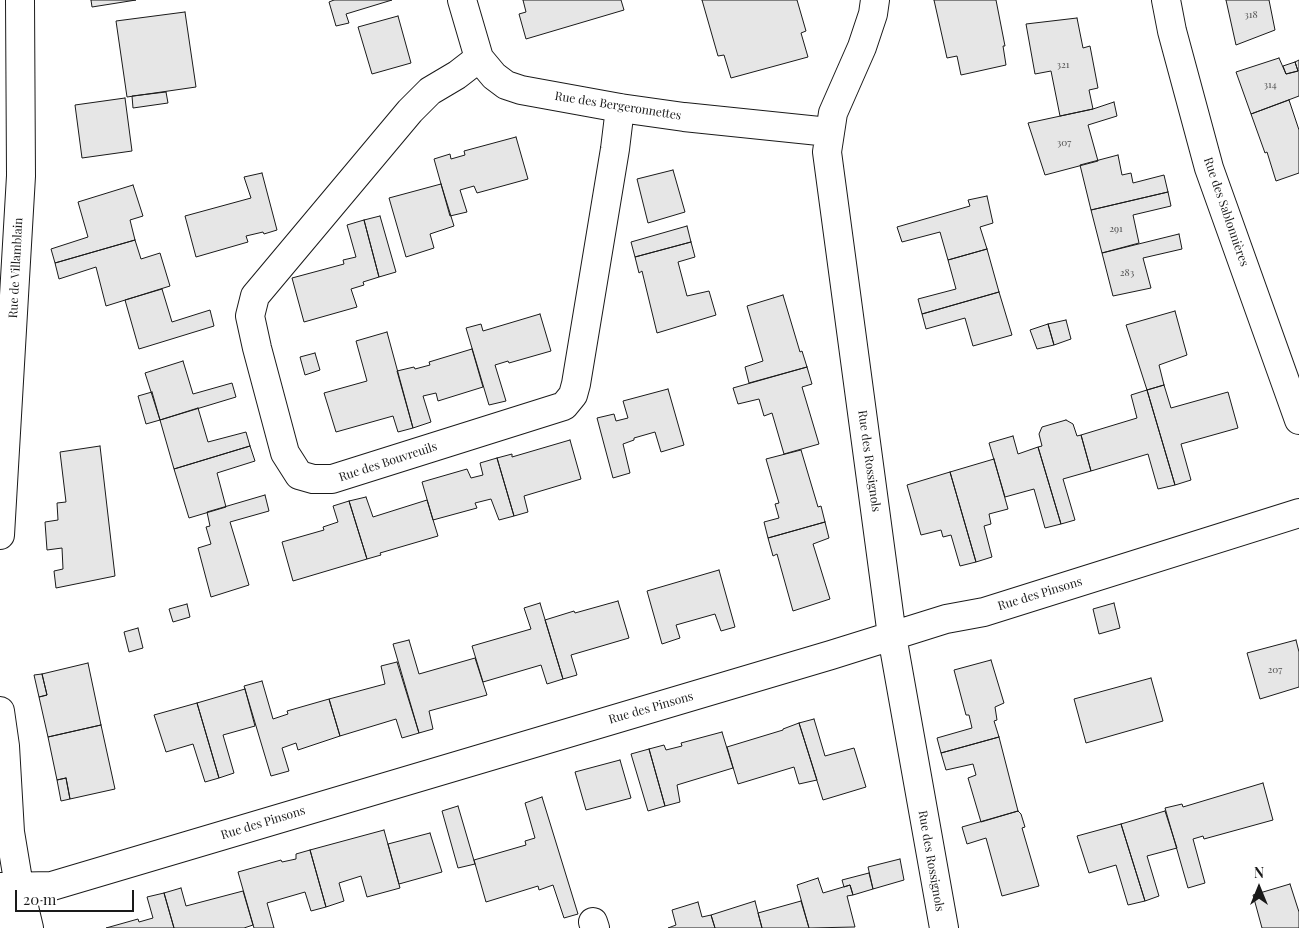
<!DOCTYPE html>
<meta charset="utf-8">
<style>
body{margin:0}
#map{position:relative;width:1299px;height:928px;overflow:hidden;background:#fff;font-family:"Playfair Display",serif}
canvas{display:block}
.north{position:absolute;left:1234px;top:863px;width:50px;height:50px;-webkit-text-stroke:4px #fff;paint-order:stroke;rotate:0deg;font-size:14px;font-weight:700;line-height:20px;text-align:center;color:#1a1a1a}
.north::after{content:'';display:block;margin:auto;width:18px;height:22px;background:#1a1a1a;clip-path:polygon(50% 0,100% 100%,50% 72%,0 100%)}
.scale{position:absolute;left:15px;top:890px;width:119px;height:22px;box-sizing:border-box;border:2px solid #1a1a1a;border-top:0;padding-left:6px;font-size:15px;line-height:18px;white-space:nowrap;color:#1a1a1a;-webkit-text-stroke:4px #fff;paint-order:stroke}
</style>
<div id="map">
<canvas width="1299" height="928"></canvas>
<div class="north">N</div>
<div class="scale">20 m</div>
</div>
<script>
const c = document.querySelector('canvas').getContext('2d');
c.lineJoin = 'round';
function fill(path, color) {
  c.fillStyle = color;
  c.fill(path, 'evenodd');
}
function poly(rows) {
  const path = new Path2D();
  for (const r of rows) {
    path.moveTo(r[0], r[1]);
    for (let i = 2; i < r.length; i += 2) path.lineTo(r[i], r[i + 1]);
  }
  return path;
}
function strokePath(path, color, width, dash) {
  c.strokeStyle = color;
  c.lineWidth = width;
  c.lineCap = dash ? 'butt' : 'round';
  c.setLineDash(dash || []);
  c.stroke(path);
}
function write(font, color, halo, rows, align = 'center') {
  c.font = font + ' "Playfair Display",serif';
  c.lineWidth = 4;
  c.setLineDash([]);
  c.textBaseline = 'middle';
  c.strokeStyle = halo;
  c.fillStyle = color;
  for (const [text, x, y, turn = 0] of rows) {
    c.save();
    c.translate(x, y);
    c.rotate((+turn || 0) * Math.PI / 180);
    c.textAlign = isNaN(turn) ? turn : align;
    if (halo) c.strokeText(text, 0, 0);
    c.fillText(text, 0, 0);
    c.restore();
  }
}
const building = poly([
 [91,0,136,0,92,7,91,0],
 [334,0,392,0,346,14,349,23,336,26,329,2,334,0],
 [523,0,621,0,624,10,526,39,519,14,526,12,523,0],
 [702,0,797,0,806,31,801,33,808,57,731,78,724,55,718,56,702,0],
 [934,0,996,0,1005,46,1003,46,1006,65,961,75,957,56,947,58,934,0],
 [1226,0,1269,0,1275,30,1236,45,1226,0],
 [185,12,196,87,127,97,116,21,185,12],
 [398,16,411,63,372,74,358,27,398,16],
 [1077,18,1083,48,1090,46,1098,88,1089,90,1093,109,1060,116,1051,71,1035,74,1026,24,1077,18],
 [1279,58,1286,74,1298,71,1295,62,1299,60,1299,96,1251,114,1236,72,1279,58],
 [1295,62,1298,71,1286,74,1283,66,1295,62],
 [166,92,168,103,133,108,132,96,166,92],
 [125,98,132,151,82,158,75,105,125,98],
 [1289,100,1299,130,1299,173,1276,181,1267,152,1265,153,1251,114,1289,100],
 [1114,102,1117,116,1088,125,1098,161,1045,175,1028,123,1093,109,1114,102],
 [516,137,528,179,477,193,474,186,460,190,467,212,450,216,434,159,450,154,451,159,465,155,464,151,516,137],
 [1118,155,1122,175,1131,173,1133,183,1164,175,1168,192,1091,210,1080,165,1118,155],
 [673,170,685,212,648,223,637,179,673,170],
 [262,173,277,230,264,234,263,232,246,236,248,242,196,257,185,216,251,198,244,177,262,173],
 [441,184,454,226,430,234,434,248,406,257,389,198,441,184],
 [133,185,143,216,130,220,135,240,55,263,51,249,88,237,78,202,133,185],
 [1168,192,1171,206,1133,215,1139,243,1102,253,1091,210,1168,192],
 [987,196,993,223,980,227,987,249,948,260,940,232,902,242,897,227,970,206,968,200,987,196],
 [380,216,396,272,379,277,364,220,380,216],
 [364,220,379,277,363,282,364,285,351,289,357,307,304,322,292,278,344,264,343,260,356,257,347,225,364,220],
 [687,226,691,242,635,257,631,242,687,226],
 [1179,234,1182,249,1143,258,1151,288,1113,296,1102,253,1179,234],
 [135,240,141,259,160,253,170,286,106,306,96,267,59,279,55,263,135,240],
 [691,242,695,257,678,262,687,296,709,291,716,315,657,333,642,271,639,273,635,257,691,242],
 [987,249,999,292,922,314,918,299,956,289,948,260,987,249],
 [162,289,172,322,210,310,214,326,139,349,125,300,162,289],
 [999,292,1012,335,973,346,965,318,926,329,922,314,999,292],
 [783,295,800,352,802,351,807,367,749,383,745,367,763,361,747,306,783,295],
 [1175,311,1187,355,1159,365,1164,385,1147,390,1126,325,1175,311],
 [540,314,551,351,509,363,508,361,495,365,506,401,489,405,466,328,481,324,483,331,540,314],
 [1066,320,1071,339,1054,345,1048,324,1066,320],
 [1048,324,1054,345,1037,349,1030,330,1048,324],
 [387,332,413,428,398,432,393,416,336,432,324,393,367,381,356,341,387,332],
 [472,349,483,387,438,401,436,393,423,396,431,422,413,428,397,371,414,367,415,369,430,365,429,362,472,349],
 [315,353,320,370,305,375,300,357,315,353],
 [183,361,193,394,232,383,236,397,160,420,145,373,183,361],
 [807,367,812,384,802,387,819,444,784,454,772,413,764,416,759,399,738,404,733,388,807,367],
 [1164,385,1171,408,1228,392,1238,428,1181,444,1191,480,1175,485,1147,390,1164,385],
 [668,389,684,445,661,452,655,432,634,438,634,440,623,444,630,473,613,478,597,418,614,414,616,421,628,418,623,401,668,389],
 [1147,390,1175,485,1158,489,1148,454,1091,471,1081,435,1137,418,1131,395,1147,390],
 [152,392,160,420,146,424,138,396,152,392],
 [198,408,208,442,246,432,250,446,174,469,160,420,198,408],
 [1066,420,1073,424,1077,436,1081,435,1091,471,1063,479,1075,520,1061,524,1038,447,1042,446,1039,434,1042,427,1066,420],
 [1013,436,1018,454,1038,447,1061,524,1045,528,1034,489,1005,497,989,443,1013,436],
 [570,440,581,479,524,496,528,512,514,516,497,458,512,454,512,457,570,440],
 [100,446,115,576,56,588,54,571,63,569,62,548,47,550,45,522,58,520,57,503,66,502,60,452,100,446],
 [250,446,255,461,217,473,226,507,189,518,174,469,250,446],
 [801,450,818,507,821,506,825,522,768,538,764,522,779,518,775,504,779,503,766,459,801,450],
 [497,458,514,516,499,520,491,499,475,503,477,508,433,520,422,482,467,469,471,478,483,475,480,463,497,458],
 [994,459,1008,509,989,514,991,524,984,526,992,557,976,562,950,472,994,459],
 [950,472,976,562,960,566,951,535,943,537,941,530,921,535,907,485,950,472],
 [265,495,269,511,230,522,249,585,211,597,198,548,211,544,206,527,210,526,207,512,265,495],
 [366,497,373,517,427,500,438,536,380,553,381,555,367,559,349,501,366,497],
 [349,501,367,559,293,581,282,542,324,530,323,527,338,522,333,506,349,501],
 [825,522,829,538,813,544,830,599,793,611,777,554,773,556,768,538,825,522],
 [719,570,735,627,721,631,715,614,676,625,680,638,662,644,647,591,719,570],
 [618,601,629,638,571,655,577,675,563,679,545,620,574,611,575,613,618,601],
 [540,603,563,679,547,684,541,665,483,682,472,646,531,629,524,608,540,603],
 [1114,603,1120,628,1099,634,1093,609,1114,603],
 [187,604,190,617,173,622,169,609,187,604],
 [138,628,143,648,129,652,124,632,138,628],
 [409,640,419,674,475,658,487,695,429,711,433,729,419,733,393,644,409,640],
 [1296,640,1299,652,1299,687,1260,699,1247,653,1296,640],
 [991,660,1004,703,995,707,997,720,994,721,999,737,941,753,937,738,972,728,969,715,966,715,954,670,991,660],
 [397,662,419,733,402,738,396,719,340,736,329,699,385,684,381,666,397,662],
 [88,663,101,725,48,737,39,697,47,695,42,674,88,663],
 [42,674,47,695,39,697,34,675,42,674],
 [1151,678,1163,721,1086,743,1074,699,1151,678],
 [262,681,273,719,288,714,287,711,329,699,340,736,298,750,296,743,282,748,289,771,271,776,244,686,262,681],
 [245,689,255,726,223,735,234,773,219,778,197,703,245,689],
 [197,703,219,778,205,782,193,744,166,752,154,715,197,703],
 [814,719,825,756,854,748,866,787,823,800,799,723,814,719],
 [799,723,817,780,799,784,794,767,738,784,727,747,783,730,783,729,799,723],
 [101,725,115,789,70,799,66,778,57,780,48,737,101,725],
 [722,732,733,768,677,785,680,802,665,806,649,749,664,745,666,750,682,746,681,743,722,732],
 [999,737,1018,811,981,822,968,778,976,775,973,764,946,770,941,753,999,737],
 [649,749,665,806,648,811,631,754,649,749],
 [620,760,631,798,586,810,575,772,620,760],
 [66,778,70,799,61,801,57,780,66,778],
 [1263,783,1273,820,1204,839,1203,836,1193,839,1205,883,1188,888,1165,808,1182,804,1183,807,1263,783],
 [542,797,578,914,564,918,553,885,539,890,538,886,486,902,474,860,526,845,525,841,535,838,525,803,542,797],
 [458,806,475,864,458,868,442,811,458,806],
 [1018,811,1021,814,1025,827,1022,828,1039,886,1002,896,986,838,967,844,962,827,1018,811],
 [1165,811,1177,848,1147,856,1159,896,1145,901,1121,824,1165,811],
 [1121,824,1145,901,1128,905,1116,865,1089,873,1077,836,1121,824],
 [384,830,400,888,367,897,361,876,339,883,344,901,326,907,310,850,384,830],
 [430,833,442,872,399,884,388,844,430,833],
 [310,850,326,907,311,911,305,892,267,903,274,928,254,928,238,872,281,860,282,862,296,859,296,854,310,850],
 [900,859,904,880,873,889,868,867,900,859],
 [869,873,873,889,853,895,850,885,844,887,842,880,869,873],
 [818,878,823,893,850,885,853,895,847,896,855,927,809,928,797,885,818,878],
 [1290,884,1299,912,1299,928,1262,928,1253,895,1290,884],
 [181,888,186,906,243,891,253,925,244,928,174,928,164,893,181,888],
 [164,893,174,928,106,928,138,919,139,922,153,918,147,897,164,893],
 [755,901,762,928,715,928,711,915,755,901],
 [801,901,809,928,762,928,758,913,801,901],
 [698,902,702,917,711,915,715,928,668,928,676,925,672,910,698,902]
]);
fill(building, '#e6e6e6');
strokePath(building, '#1a1a1a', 1);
const minor = poly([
 [462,0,479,58,494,76,506,85,521,90,620,108,684,117,829,132],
 [875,0,873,14,862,47,833,113,827,152,892,636,944,928],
 [1166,0,1172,31,1209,168,1299,420],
 [479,58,457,75,430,91,410,111,255,296,250,316,257,348,285,453,299,475,313,479,332,479,564,406,573,395,576,384,615,149,620,108],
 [0,535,21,176,20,0],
 [0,711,5,746,10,832,19,886,29,928],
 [0,887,52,886,831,655,946,619,984,612,1299,513],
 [0,910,12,928],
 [593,922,595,928]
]);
strokePath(minor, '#1a1a1a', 30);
strokePath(minor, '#fff', 28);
write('10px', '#4d4d4d', null, [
 ["318",1251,15],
 ["321",1063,65],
 ["314",1270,85],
 ["307",1064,143],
 ["291",1116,229],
 ["283",1127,273],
 ["207",1275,670]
]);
write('12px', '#1a1a1a', '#fff', [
 ["Rue des Bergeronnettes",618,106,9],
 ["Rue des Sablonnières",1226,212,71],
 ["Rue de Villamblain",16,268,-87],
 ["Rue des Rossignols",869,461,82],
 ["Rue des Bouvreuils",388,462,-18],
 ["Rue des Pinsons",1040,594,-17],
 ["Rue des Pinsons",651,708,-16],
 ["Rue des Pinsons",263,823,-17],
 ["Rue des Rossignols",931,861,80]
]);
</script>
